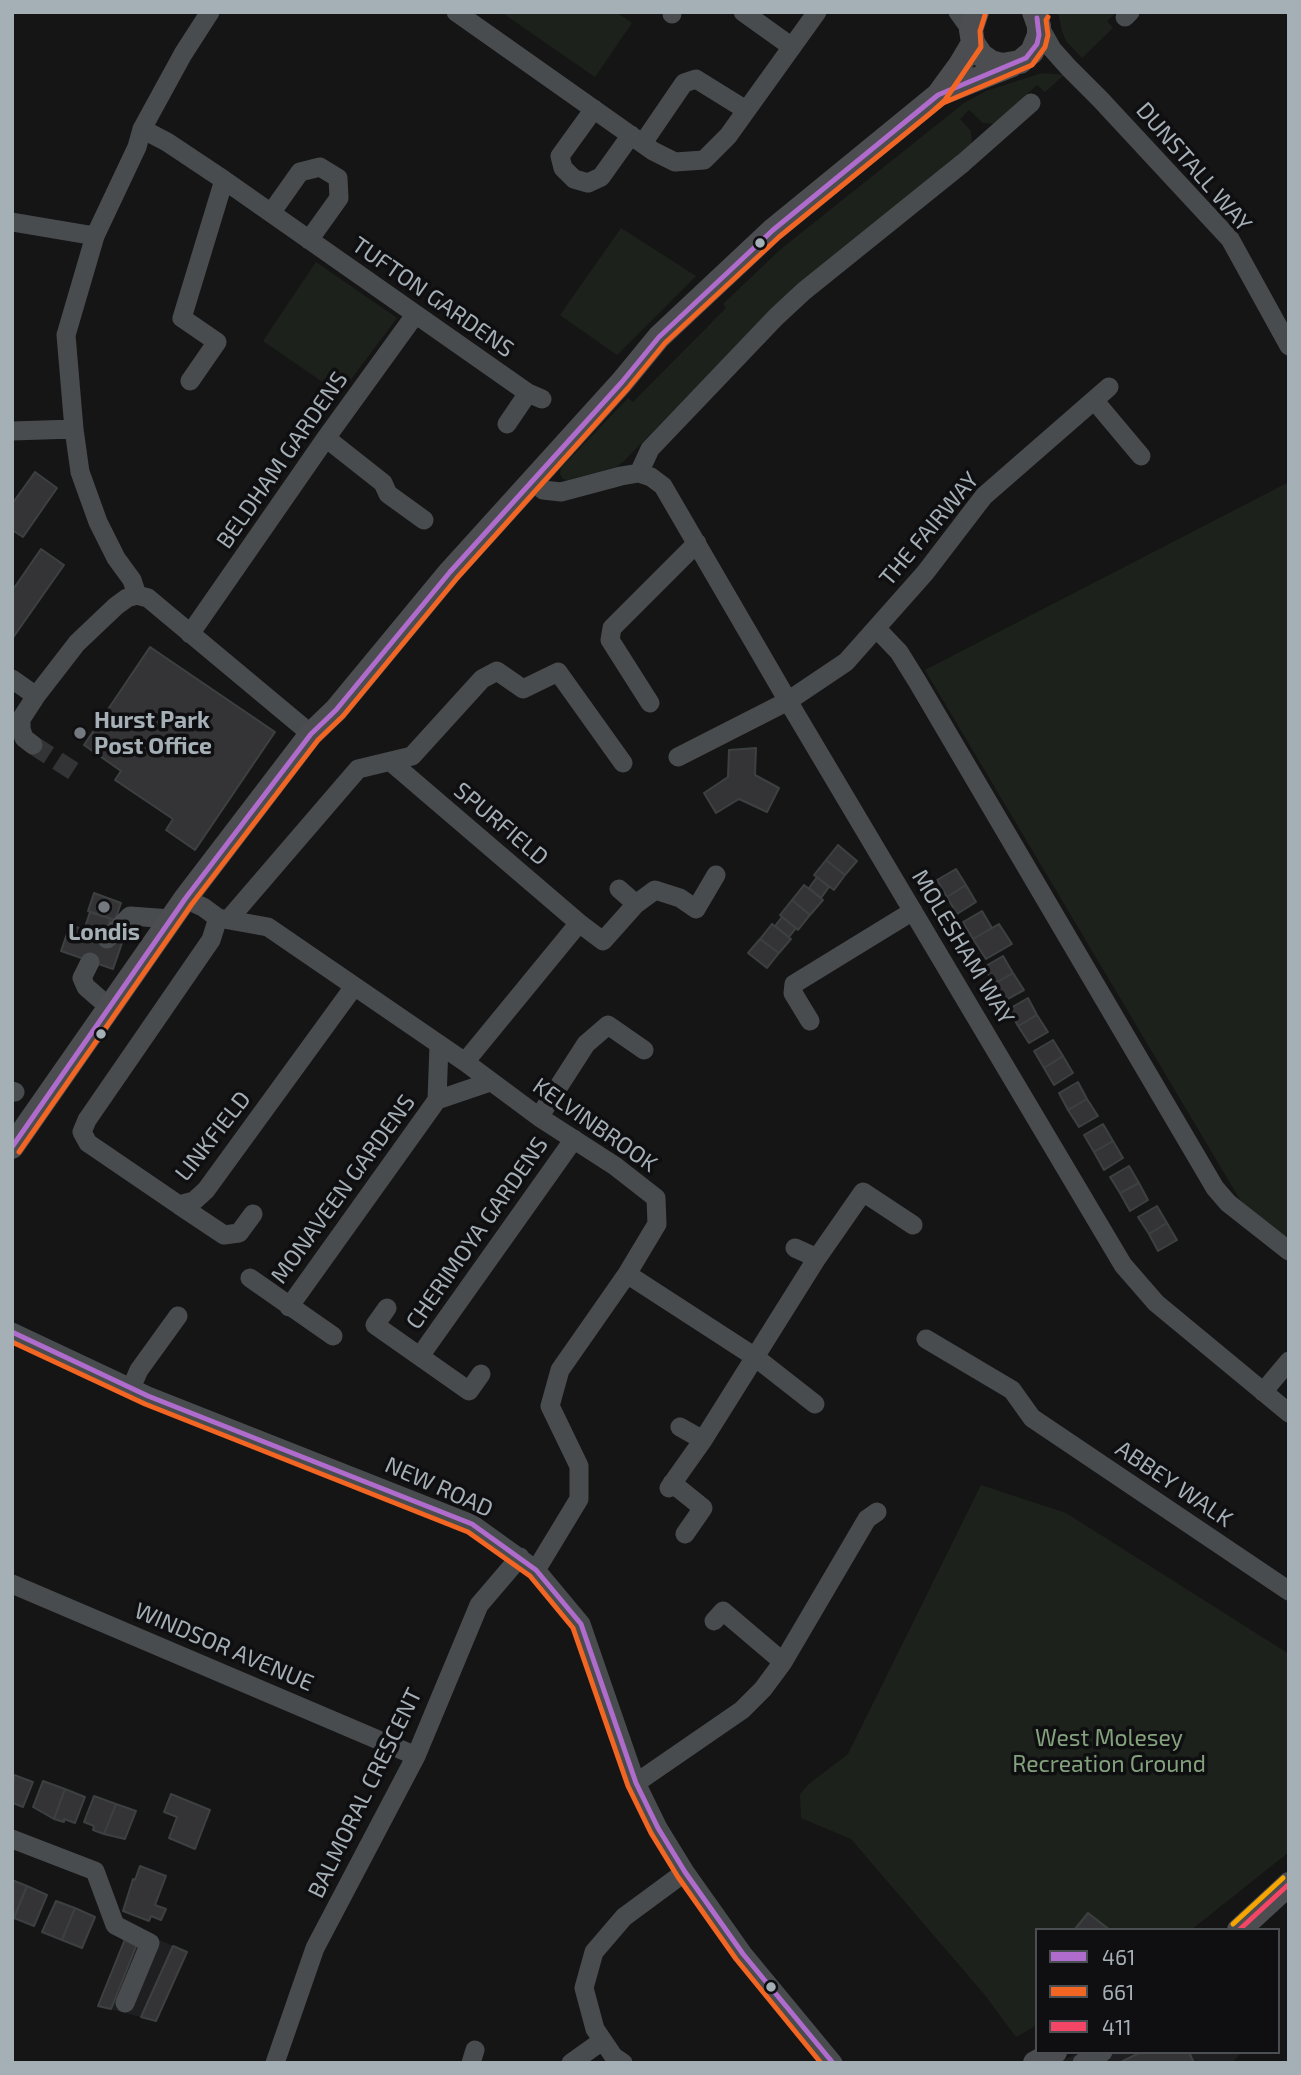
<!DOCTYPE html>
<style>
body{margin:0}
#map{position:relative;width:1301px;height:2075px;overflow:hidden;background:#151515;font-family:"Exo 2",sans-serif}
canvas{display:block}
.frame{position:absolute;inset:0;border:14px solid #a5afb6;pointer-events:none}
.legend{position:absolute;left:1035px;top:1928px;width:245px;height:126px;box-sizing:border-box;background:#0f0f11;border:2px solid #4b4f53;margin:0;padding:9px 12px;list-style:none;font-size:21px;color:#a5afb6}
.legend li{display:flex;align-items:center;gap:14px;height:35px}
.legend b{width:35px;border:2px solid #4b4f53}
</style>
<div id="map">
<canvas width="1301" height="2075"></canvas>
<div class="frame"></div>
<ul class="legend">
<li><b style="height:9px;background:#b06ccc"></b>461</li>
<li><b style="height:9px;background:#f26522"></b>661</li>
<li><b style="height:9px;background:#f34667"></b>411</li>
</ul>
</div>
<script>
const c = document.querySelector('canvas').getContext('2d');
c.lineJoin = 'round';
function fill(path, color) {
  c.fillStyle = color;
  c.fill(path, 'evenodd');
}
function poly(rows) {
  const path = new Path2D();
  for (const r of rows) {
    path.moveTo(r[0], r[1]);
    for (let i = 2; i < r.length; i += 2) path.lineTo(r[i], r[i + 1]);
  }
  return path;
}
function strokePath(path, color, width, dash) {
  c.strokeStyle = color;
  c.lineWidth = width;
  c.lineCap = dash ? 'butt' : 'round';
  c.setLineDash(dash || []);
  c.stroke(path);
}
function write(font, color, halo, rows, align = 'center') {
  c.font = font + ' "Exo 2",sans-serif';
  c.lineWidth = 7;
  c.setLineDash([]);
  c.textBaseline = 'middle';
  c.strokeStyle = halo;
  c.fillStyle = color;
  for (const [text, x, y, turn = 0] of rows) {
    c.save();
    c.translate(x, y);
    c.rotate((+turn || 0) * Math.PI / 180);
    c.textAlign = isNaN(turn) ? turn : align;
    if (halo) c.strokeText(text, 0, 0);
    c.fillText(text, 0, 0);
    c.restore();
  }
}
fill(poly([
 [130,1927,187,1952,156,2021,98,2006],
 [1080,2052,1242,2052,1232,2063,1058,2063]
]), '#1f1f21');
fill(poly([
 [501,12,616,12,632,23,595,77],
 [1058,12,1117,12,1107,21,1113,28,1082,58,1066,41,1062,31],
 [1042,73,1064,75,1045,92,1037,85,994,124,983,123,969,110,960,119,971,131,972,142,969,147,785,297,623,462,616,467,568,480,563,479,560,474,561,468,628,398,633,402,726,308,723,304,781,249,964,103,986,91],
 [621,228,696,276,617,355,560,315],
 [316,262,397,318,340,394,263,341],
 [1289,482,1289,1243,1242,1203,925,670],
 [981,1485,1066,1513,1289,1654,1289,1852,1191,1930,1037,1930,1037,2025,1016,2037,984,1994,851,1839,801,1818,800,1794,809,1784,848,1754]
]), '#1c221b');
const building = poly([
 [35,472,57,488,23,537,12,530,12,504,35,472],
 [41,549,64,565,12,639,12,591,41,549],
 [150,647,275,732,195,850,166,830,173,819,115,780,121,771,84,745,150,647],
 [756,748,755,775,779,788,767,812,739,799,716,813,704,793,728,777,729,750,756,748],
 [838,845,857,861,845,875,826,860,838,845],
 [826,860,845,875,834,890,814,875,826,860],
 [956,869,966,885,947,897,937,880,956,869],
 [817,877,829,887,821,898,809,888,817,877],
 [804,885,823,900,810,915,792,900,804,885],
 [966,885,976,902,957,914,947,897,966,885],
 [94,893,121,903,115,920,88,911,94,893],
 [792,900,810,915,798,930,780,915,792,900],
 [982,911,992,928,973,939,963,922,982,911],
 [90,912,111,919,105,937,122,943,113,969,61,951,70,925,84,930,90,912],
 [782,917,796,928,789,937,775,926,782,917],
 [772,924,791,939,779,953,760,939,772,924],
 [999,924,1012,944,986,959,973,939,999,924],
 [760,939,779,953,767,968,748,953,760,939],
 [1003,956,1013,973,994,984,984,967,1003,956],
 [1013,973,1024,990,1004,1001,994,984,1013,973],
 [1028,998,1037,1015,1018,1026,1009,1009,1028,998],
 [1037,1015,1048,1032,1029,1043,1018,1026,1037,1015],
 [1053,1040,1063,1056,1044,1068,1034,1051,1053,1040],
 [1063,1056,1073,1073,1054,1085,1044,1068,1063,1056],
 [1078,1082,1087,1099,1068,1110,1059,1093,1078,1082],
 [1087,1099,1098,1116,1079,1127,1068,1110,1087,1099],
 [1103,1124,1113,1141,1094,1152,1084,1135,1103,1124],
 [1113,1141,1123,1158,1104,1170,1094,1152,1113,1141],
 [1129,1166,1139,1183,1120,1193,1110,1177,1129,1166],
 [1139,1183,1148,1200,1130,1211,1120,1193,1139,1183],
 [1157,1206,1167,1223,1149,1234,1138,1217,1157,1206],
 [1167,1223,1177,1240,1158,1251,1149,1234,1167,1223],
 [14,1775,33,1782,23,1807,13,1803,12,1806,14,1775],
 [43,1781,65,1789,54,1819,33,1807,43,1781],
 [65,1789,85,1797,75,1823,64,1819,64,1822,54,1819,65,1789],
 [171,1794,210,1810,195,1849,169,1838,177,1817,164,1812,171,1794],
 [94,1796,116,1804,104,1834,93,1830,94,1826,84,1822,94,1796],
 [116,1804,136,1811,125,1839,104,1834,116,1804],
 [140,1866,166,1876,155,1905,166,1909,161,1920,151,1916,149,1921,123,1911,133,1879,135,1880,140,1866],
 [12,1880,27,1886,12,1922,12,1880],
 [27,1886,47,1895,34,1926,14,1918,27,1886],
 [56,1901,75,1908,62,1940,42,1932,56,1901],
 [75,1908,95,1917,82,1948,62,1940,75,1908],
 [1088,1913,1110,1930,1075,1929,1088,1913],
 [125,1939,137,1944,111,2009,98,2006,125,1939],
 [173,1946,187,1952,156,2021,141,2017,173,1946],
 [1141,2052,1189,2052,1194,2063,1119,2063,1141,2052]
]);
fill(building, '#343436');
strokePath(building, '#3d4041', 2);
strokePath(poly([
 [33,745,75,772],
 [90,962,107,939]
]), '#323435', 19, [19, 10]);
strokePath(poly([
 [210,12,183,54,142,129,137,147,95,236,66,335,74,429,80,472,98,522,116,558,132,580,137,595,148,598,311,734],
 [456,12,653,151,675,162,704,160,728,136,817,12],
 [743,12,792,47],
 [958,12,971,30],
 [672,14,672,12],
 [1125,17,1130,12],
 [1039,26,1052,49,1069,68,1100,99,1230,239,1289,346],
 [594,109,560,156,563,168,574,179,588,183,601,177,631,135],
 [142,129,167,142,224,180,528,393],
 [643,143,684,83,696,79,746,110],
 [271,213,300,172,320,167,338,178,339,198,309,240],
 [12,222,95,236],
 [190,381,217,342,182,318,224,180],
 [1094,400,1141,456],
 [507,424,528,393,542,399],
 [12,431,74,429],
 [326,438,383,483,388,494,424,520],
 [639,473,650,449,776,317,804,291,963,163,1031,103],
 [532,481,543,490,561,492,621,476,639,473,651,477,663,486,788,701,1123,1265,1156,1303,1289,1413],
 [877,629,899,652,917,681,1215,1188,1228,1203,1289,1251],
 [190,634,326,438,415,315],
 [12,679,36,696],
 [650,703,610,640,612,628,697,543],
 [33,745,24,738,21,729,21,719,36,696,77,643,116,606,127,598,137,595],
 [678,757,788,701,846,662,925,573,984,496,1109,387],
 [391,762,579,923,465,1062],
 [619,889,636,904],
 [185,899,203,907,218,918,268,927,465,1062,539,1117,615,1166,656,1198,657,1224,627,1274,560,1370,550,1406,579,1466,579,1499,536,1570],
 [218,918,211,940,87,1120,82,1132,88,1143,179,1205,194,1201,206,1190,353,988],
 [229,919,358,769,412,756,482,679,497,671,523,689,558,672,623,763],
 [579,923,603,941,636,904,655,890,680,898,696,909,716,875],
 [107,939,130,916,171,919],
 [90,962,82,978,86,987,109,1007],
 [810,1021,793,993,794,984,913,911],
 [12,1091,15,1092],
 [437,1100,490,1082],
 [539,1117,586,1044,608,1025,644,1050],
 [179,1205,224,1235,239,1233,253,1214],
 [795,1248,817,1258],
 [627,1274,755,1357,815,1404],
 [250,1278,333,1336],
 [289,1307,437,1100,439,1045],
 [387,1308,375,1325,469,1391,481,1374],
 [12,1332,148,1396,472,1524,536,1570,581,1624,636,1783,658,1828,685,1872,743,1954,833,2063],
 [926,1339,1012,1390,1032,1418,1289,1591],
 [420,1356,574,1139],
 [131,1388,139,1370,178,1316],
 [1263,1392,1289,1361],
 [680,1427,703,1440],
 [672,1483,703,1508,685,1534],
 [669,1488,703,1440,817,1258,863,1192,913,1225],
 [12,1584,416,1756],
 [714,1621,723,1611,783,1662],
 [636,1783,742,1710,763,1689,783,1662,867,1519,877,1512],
 [12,1839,95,1871,115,1925,150,1943,125,2003],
 [275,2063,315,1948,416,1756,479,1605,520,1557],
 [471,2063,475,2050],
 [571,2063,602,2041],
 [623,2063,614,2057,595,2029,584,1988,594,1952,624,1917,685,1872],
 [1082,2063,1103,2052]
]), '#494c4e', 19);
strokePath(poly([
 [977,12,971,30,973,43,981,55,991,62,1002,65,1020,62,1032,52,1039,35,1039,26,1034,12],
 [942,93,1012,65],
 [12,1147,185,899,311,734,336,710,450,572,622,382,659,337,773,230,938,95,960,65,973,43],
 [1239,1930,1289,1884],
 [1035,2063,1055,2052]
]), '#4b4d50', 24);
strokePath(poly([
 [12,1147,185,899,311,734,336,710,450,572,622,382,659,337,773,230,938,95,1026,58,1037,44,1039,35,1037,18],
 [12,1332,148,1396,472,1524,536,1570,581,1624,636,1783,658,1828,685,1872,743,1954,833,2063]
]), '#b06ccc', 5);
strokePath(poly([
 [925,118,945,100,981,47,980,31,985,15],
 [19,1152,192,904,318,740,343,716,457,578,628,388,665,343,779,237,943,103,1032,65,1045,47,1048,35,1046,20,1048,17],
 [12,1342,145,1404,468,1532,530,1576,573,1628,628,1786,651,1833,678,1877,736,1959,821,2063]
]), '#f26522', 5);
strokePath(poly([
 [1239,1930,1289,1884]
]), '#f34667', 5);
strokePath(poly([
 [1233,1924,1283,1878]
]), '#f7a600', 5);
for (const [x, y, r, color] of [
 [760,243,6,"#a5afb6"],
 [80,733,7,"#73797e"],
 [104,907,7,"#73797e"],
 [101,1034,6,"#a5afb6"],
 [771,1987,6,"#a5afb6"]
]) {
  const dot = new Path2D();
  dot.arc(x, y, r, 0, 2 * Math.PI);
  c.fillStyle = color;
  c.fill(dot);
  strokePath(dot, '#0f0f11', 2.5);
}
write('23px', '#a5afb6', '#0f0f11', [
 ["DUNSTALL WAY",1194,167,49],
 ["TUFTON GARDENS",433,297,35],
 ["BELDHAM GARDENS",282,460,-55],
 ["THE FAIRWAY",929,529,-50],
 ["SPURFIELD",501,824,40],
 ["MOLESHAM WAY",963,947,59],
 ["KELVINBROOK",595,1125,35],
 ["LINKFIELD",213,1136,-52],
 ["MONAVEEN GARDENS",343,1189,-54],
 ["CHERIMOYA GARDENS",477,1233,-55],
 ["ABBEY WALK",1174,1484,34],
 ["NEW ROAD",439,1487,24],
 ["WINDSOR AVENUE",224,1647,23],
 ["BALMORAL CRESCENT",365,1793,-64]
]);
write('bold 23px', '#a5afb6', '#0f0f11', [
 ["Hurst Park",94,720],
 ["Post Office",94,746],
 ["Londis",104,932,"center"]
], 'left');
write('23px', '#83a17c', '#0f0f11', [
 ["West Molesey",1109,1738],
 ["Recreation Ground",1109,1764]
]);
</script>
